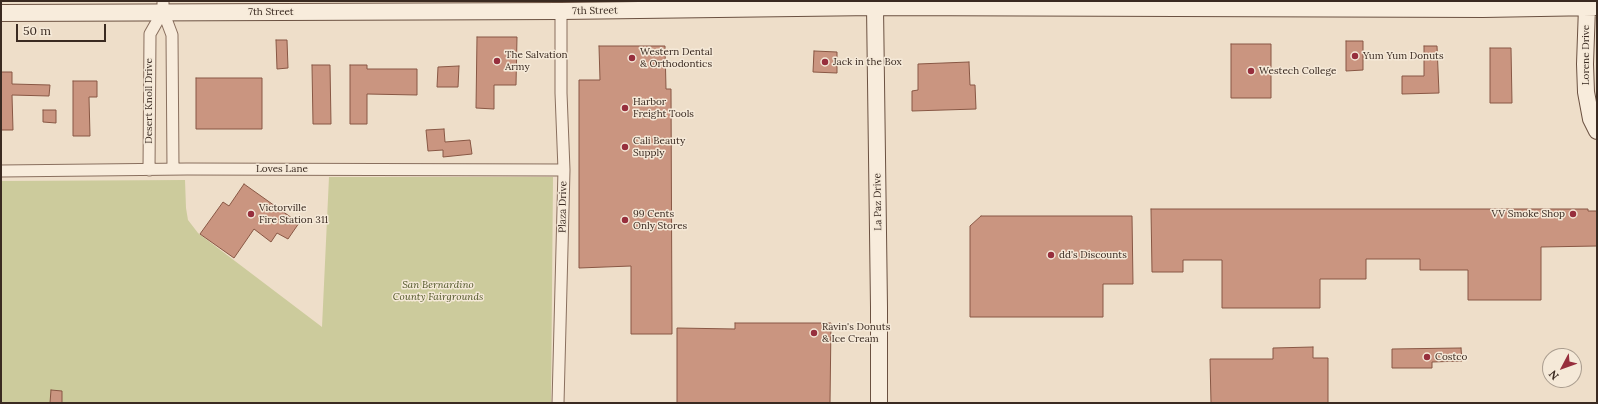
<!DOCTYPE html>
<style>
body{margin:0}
#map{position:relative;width:1598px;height:404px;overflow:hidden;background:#eedec9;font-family:Lora,serif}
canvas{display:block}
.frame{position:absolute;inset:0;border:2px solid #3a2a21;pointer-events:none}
.north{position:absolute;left:1542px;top:348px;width:40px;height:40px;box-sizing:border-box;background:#f5e9d8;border:1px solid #aa9d8f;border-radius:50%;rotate:229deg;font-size:11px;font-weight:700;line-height:16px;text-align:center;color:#3a2a21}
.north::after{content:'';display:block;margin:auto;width:14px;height:18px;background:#972f3d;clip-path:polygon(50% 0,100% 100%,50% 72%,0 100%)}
.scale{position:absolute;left:16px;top:24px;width:90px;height:18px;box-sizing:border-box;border:2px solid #3a2a21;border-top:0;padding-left:5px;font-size:12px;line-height:14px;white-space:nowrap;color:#3a2a21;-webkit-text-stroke:3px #f5e9d8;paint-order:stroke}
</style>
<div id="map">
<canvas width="1598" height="404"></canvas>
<div class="frame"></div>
<div class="north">N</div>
<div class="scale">50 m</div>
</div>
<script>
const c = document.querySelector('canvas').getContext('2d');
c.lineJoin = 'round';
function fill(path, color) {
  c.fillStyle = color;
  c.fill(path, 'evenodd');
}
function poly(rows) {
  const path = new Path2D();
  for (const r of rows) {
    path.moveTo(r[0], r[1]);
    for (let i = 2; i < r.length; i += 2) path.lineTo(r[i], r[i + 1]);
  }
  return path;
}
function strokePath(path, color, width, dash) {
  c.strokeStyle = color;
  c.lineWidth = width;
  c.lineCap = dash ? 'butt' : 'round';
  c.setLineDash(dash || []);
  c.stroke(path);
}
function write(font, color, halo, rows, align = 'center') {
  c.font = font + ' Lora,serif';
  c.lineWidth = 3;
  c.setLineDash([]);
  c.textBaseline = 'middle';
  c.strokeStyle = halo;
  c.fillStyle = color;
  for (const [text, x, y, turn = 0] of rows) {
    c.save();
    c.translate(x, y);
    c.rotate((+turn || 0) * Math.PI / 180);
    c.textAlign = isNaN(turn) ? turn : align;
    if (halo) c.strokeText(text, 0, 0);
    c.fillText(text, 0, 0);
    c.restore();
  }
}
fill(poly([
 [329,177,553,177,551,403,1,403,1,181,185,180,186,208,188,220,198,233,322,327]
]), '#cccb9c');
const building = poly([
 [477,37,517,37,516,85,494,85,494,109,476,108,477,37],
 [276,40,287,40,288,68,277,69,276,40],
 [1346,41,1363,41,1363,70,1346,71,1346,41],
 [1231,44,1271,44,1271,98,1231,98,1231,44],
 [599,46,665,46,666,89,671,89,672,334,631,334,631,266,579,268,579,80,600,80,599,46],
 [1424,46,1437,46,1439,93,1402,94,1402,76,1424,76,1424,46],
 [1490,48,1511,48,1512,103,1490,103,1490,48],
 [814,51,837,52,837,73,813,72,814,51],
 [969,62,970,85,975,85,976,109,912,111,912,91,918,90,918,64,969,62],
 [312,65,330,65,331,124,313,124,312,65],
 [350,65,367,65,367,69,417,69,417,95,367,94,367,124,350,124,350,65],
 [459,66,458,87,437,87,438,67,459,66],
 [1,72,12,72,12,84,50,85,49,96,12,95,13,130,1,130,1,72],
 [196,78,262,78,262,129,196,129,196,78],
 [73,81,97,81,97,97,89,97,90,136,73,136,73,81],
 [43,110,56,110,56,123,43,122,43,110],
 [444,129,445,142,470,140,472,154,443,157,443,150,428,151,426,130,444,129],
 [244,184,299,223,288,239,277,233,271,242,254,229,234,258,200,234,223,202,229,206,244,184],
 [1151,209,1588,209,1588,211,1597,211,1597,246,1541,247,1541,300,1468,300,1468,270,1420,270,1420,259,1366,259,1366,279,1320,279,1320,308,1222,308,1222,260,1183,260,1183,272,1152,272,1151,209],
 [981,216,1132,216,1133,284,1103,284,1103,317,970,317,970,226,981,216],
 [735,323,831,323,830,403,677,403,677,328,735,329,735,323],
 [1313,347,1313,358,1328,358,1328,403,1211,403,1210,359,1273,359,1273,348,1313,347],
 [1461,348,1462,361,1432,362,1432,368,1392,368,1392,349,1461,348],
 [51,390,62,391,62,403,50,403,51,390]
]);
fill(building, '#ca9580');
strokePath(building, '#885744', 1);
const street = poly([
 [163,1,163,11,172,35,173,169],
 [149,170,150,34,163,11],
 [1,171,187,169,564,170],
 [558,403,564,170,561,93,561,11]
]);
const secondary = poly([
 [878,1,875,7,879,307,879,403],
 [1587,7,1585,64,1586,92,1591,119,1597,131],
 [1,13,561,11,875,7,1483,9,1597,7]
]);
strokePath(street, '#896f5e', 13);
strokePath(secondary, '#6b5141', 18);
strokePath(street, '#f8ecdc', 11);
strokePath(secondary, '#f8ecdc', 16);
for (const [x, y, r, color] of [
 [1355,56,4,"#972f3d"],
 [632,58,4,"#972f3d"],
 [497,61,4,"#972f3d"],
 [825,62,4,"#972f3d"],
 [1251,71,4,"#972f3d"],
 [625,108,4,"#972f3d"],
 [625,147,4,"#972f3d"],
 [251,214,4,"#972f3d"],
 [1573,214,4,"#972f3d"],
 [625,220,4,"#972f3d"],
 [1051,255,4,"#972f3d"],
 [814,333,4,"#972f3d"],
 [1427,357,4,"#972f3d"]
]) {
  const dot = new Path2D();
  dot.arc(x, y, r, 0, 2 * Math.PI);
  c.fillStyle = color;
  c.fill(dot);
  strokePath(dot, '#f5e9d8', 1.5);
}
write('10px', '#3a2a21', '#f5e9d8', [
 ["7th Street",595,11,-1],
 ["7th Street",271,12],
 ["Lorene Drive",1586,55,-90],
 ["Desert Knoll Drive",149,101,-90],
 ["Loves Lane",282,169],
 ["La Paz Drive",878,202,-91],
 ["Plaza Drive",563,207,-89]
]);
write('10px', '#3a2a21', '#f5e9d8', [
 ["Western Dental",640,52],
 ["& Orthodontics",640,64],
 ["The Salvation",505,55],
 ["Army",505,67],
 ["Yum Yum Donuts",1363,56],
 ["Jack in the Box",833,62],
 ["Westech College",1259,71],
 ["Harbor",633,102],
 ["Freight Tools",633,114],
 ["Cali Beauty",633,141],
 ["Supply",633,153],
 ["Victorville",259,208],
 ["Fire Station 311",259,220],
 ["99 Cents",633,214],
 ["Only Stores",633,226],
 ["VV Smoke Shop",1565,214,"right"],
 ["dd's Discounts",1059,255],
 ["Ravin's Donuts",822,327],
 ["& Ice Cream",822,339],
 ["Costco",1435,357]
], 'left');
write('italic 10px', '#505628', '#f5e9d8', [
 ["San Bernardino",438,285],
 ["County Fairgrounds",438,297]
]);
</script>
